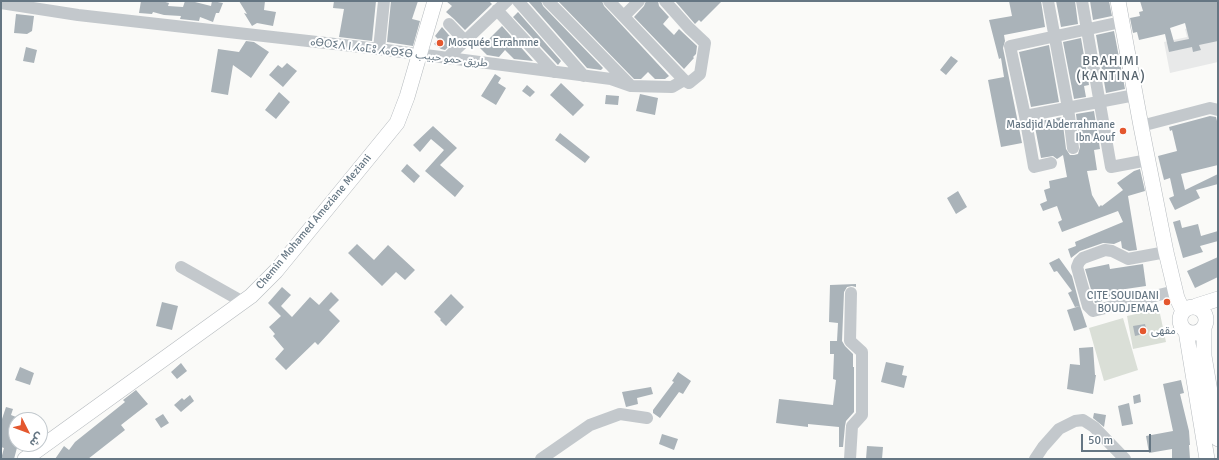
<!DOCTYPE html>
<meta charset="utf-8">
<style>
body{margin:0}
#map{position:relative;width:1219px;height:460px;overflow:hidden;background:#fafaf8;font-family:Signika,"Noto Sans Arabic",sans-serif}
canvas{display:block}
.frame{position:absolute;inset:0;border:2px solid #657683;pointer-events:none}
.north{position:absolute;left:8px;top:412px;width:40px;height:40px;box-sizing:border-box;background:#fff;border:1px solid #c1c8cd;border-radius:50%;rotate:132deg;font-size:11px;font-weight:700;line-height:16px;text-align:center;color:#657683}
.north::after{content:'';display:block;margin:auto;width:14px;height:18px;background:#e4572e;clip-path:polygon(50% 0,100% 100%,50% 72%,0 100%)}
.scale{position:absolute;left:1081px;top:434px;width:70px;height:18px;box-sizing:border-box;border:2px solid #657683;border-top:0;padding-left:5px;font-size:12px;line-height:14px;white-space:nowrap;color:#657683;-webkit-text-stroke:3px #fff;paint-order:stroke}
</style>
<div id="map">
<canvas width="1219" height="460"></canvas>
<div class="frame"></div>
<div class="north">ش</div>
<div class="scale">50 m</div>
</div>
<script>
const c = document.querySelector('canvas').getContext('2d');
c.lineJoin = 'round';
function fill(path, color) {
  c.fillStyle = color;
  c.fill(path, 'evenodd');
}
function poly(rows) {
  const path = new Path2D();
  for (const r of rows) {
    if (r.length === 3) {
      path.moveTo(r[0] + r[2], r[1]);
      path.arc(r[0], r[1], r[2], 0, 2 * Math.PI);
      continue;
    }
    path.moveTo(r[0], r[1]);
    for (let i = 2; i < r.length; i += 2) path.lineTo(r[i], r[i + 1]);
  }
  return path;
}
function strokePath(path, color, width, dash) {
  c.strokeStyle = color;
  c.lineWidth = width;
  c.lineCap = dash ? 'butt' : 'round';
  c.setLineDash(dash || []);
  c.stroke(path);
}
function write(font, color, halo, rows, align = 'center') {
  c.font = font + ' Signika,"Noto Sans Arabic","Noto Sans Tifinagh",sans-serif';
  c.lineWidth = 4;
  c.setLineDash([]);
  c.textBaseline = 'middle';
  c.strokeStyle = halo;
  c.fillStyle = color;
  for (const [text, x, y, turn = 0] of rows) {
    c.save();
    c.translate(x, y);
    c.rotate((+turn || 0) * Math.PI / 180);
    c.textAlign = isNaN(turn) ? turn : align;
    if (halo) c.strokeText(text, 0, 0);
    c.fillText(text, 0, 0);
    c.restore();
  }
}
fill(poly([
 [1218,22,1218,62,1170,73,1164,42,1187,37,1185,29]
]), '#e8e9e9');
fill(poly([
 [1159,309,1166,342,1133,349,1127,316],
 [1123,318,1138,370,1104,381,1089,328]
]), '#dadfd7');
fill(poly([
 [141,1,162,1,169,3,168,6,183,7,185,1,191,1,211,6,212,1,223,3,219,13,216,13,213,22,200,17,199,21,180,19,181,16,164,15,153,12,152,14,139,13],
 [239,1,265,1,264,10,276,12,273,26,257,23,252,26,244,13,247,14],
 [334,1,376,1,372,41,339,37,344,9,333,8],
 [391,1,418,1,412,19,420,21,413,46,387,42],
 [446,1,489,1,492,4,465,30,454,19,446,12,452,6],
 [528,1,541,1,543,6,603,68,601,70,587,68],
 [558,1,602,1,604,6,669,76,665,79,655,79,648,72,641,79,634,79],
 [646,1,658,1,659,6,669,17,663,24,674,35,679,29,697,46,696,54,693,57,694,58,684,69,634,17,644,6],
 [675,1,722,1,701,22,699,20,695,24],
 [1009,1,1041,1,1045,27,1004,35,1005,41,1003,48,1022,143,1001,147,988,80,1004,77,1001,58,999,59,989,20,1012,16],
 [1056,1,1075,1,1078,24,1061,27],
 [1090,1,1109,1,1112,16,1093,20],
 [1140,1,1218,1,1218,41,1199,45,1201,50,1193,52,1192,47,1169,52,1165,34,1139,40,1137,32,1133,33,1130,18,1140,16,1139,12,1143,11],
 [1185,23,1189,39,1174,42,1170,28],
 [518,12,561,61,558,65,513,17],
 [16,14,34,16,32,31,27,34,14,33],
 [502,26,533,61,514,59,505,50,499,57,487,55,480,48],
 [442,27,454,41,445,50,441,49,434,44,438,39,435,36],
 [1114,31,1125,89,1106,93,1096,35],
 [1081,38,1089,85,1084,86,1086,97,1074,99,1063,42],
 [246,41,254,42,269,52,251,78,233,65,228,95,211,92,218,49,239,52],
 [1049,45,1059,102,1031,107,1019,52],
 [26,47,37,50,34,63,23,61],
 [951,56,958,61,946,75,940,70],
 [287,63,297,71,283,87,269,75,278,65,282,68],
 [495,74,501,78,498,83,506,88,496,105,481,96],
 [561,83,584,105,573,116,550,95],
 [527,85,535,92,530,97,522,91],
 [279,92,290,102,276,119,265,110],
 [640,94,658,98,655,115,636,111],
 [606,95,619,96,618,105,605,104],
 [1094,111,1100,149,1094,150,1097,170,1087,171,1092,195,1099,207,1101,205,1102,206,1123,190,1117,183,1134,171,1140,169,1145,191,1128,196,1137,250,1129,251,1122,248,1121,241,1114,244,1103,243,1080,251,1071,258,1068,249,1076,246,1075,242,1123,222,1118,211,1062,232,1058,222,1062,220,1057,206,1043,211,1040,204,1047,201,1044,190,1050,188,1049,181,1067,177,1063,155,1057,159,1053,156,1041,158,1034,122,1062,117,1066,149,1070,155,1074,155,1078,154,1080,147,1076,114],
 [1210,116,1216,117,1218,125,1218,165,1181,174,1185,190,1218,174,1218,184,1196,190,1200,198,1175,210,1169,198,1174,196,1170,178,1164,180,1158,156,1177,151,1172,130,1170,131,1169,127],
 [433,126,457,148,440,165,464,186,455,197,425,171,444,150,431,139,420,152,413,145],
 [560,133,590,157,585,163,555,140],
 [407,164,420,176,414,183,401,171],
 [958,191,967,207,956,214,947,198],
 [1180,220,1182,228,1198,224,1201,236,1218,231,1218,241,1200,246,1203,252,1183,258,1173,222],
 [357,244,374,260,388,245,415,270,405,280,396,272,382,286,348,253],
 [1218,257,1218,277,1195,288,1187,271],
 [1059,258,1072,276,1080,306,1075,307,1068,293,1072,291,1057,271,1054,272,1049,263],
 [1109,264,1110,269,1143,264,1146,286,1112,291,1114,298,1095,303,1085,269],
 [856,284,856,287,852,286,847,287,844,292,842,341,845,346,853,354,853,367,854,367,854,412,846,421,845,426,843,447,839,447,839,427,808,424,808,427,776,423,779,399,833,405,836,380,833,379,834,354,830,354,830,341,837,341,838,323,829,322,830,285],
 [282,287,291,295,281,306,292,317,310,297,319,305,331,292,339,300,329,310,340,321,318,345,315,342,286,370,275,359,284,349,273,336,275,334,269,327,281,316,268,303],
 [451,294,464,307,446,326,440,320,441,319,434,312],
 [162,302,178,306,172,330,156,326],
 [1080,306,1087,327,1074,331,1067,310],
 [1145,324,1147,333,1135,336,1133,326],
 [1093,347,1095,375,1096,375,1093,394,1067,389,1070,364,1080,365,1079,348],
 [886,362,904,366,902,375,907,376,904,388,881,382],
 [181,363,187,371,177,379,171,372],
 [20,367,34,373,30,385,15,380],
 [678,372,691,381,683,394,679,392,660,418,653,413,653,410,674,382,672,381],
 [1181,380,1184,393,1180,394,1189,431,1190,445,1189,445,1190,459,1172,459,1172,449,1149,453,1146,436,1173,431,1163,384],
 [651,387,653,394,637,398,638,404,626,407,622,392],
 [136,390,148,404,121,425,125,430,88,459,55,459,64,446,69,450,75,442,125,402,123,400],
 [1140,394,1141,402,1134,404,1133,396],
 [190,395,194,401,181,412,174,405,182,398,184,400],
 [1129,403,1133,424,1122,426,1118,406],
 [6,407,13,409,11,415,16,417,16,444,18,444,14,459,1,459,4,448,1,447,1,422],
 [1094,413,1106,415,1104,427,1093,418],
 [163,414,169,423,161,428,155,419],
 [662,434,678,439,674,450,659,444],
 [867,446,883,447,882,459,866,459]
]), '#aab3b9');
const major = poly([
 [1118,1,1141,126,1166,252,1177,298,1183,311],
 [1196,306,1218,299],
 [1193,320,13],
 [1204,328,1204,356,1218,439],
 [1186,331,1207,459],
 [25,459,251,296,276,271,397,123,407,97,435,1]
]);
strokePath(major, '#b5babe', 16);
strokePath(poly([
 [518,1,584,76],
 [548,1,630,85],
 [609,1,684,80],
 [1048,1,1068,108,1073,148],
 [1082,1,1111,167,1148,160],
 [1,3,78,15,379,49,611,79,631,86,672,87,684,80,689,83,700,74,705,43,689,28,665,1],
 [497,10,554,72],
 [624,16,639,1],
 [449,24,465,41],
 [379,49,384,1],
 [446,59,507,1],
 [1025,116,1135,95],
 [1141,126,1210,108,1218,110],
 [1051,163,1034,167,1025,116,1010,46,1121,22],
 [1166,252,1128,259,1112,251,1105,250,1083,258,1079,262,1077,267,1088,306,1093,311,1175,291],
 [181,267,243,302],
 [541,459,590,425,620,414,647,418],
 [850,459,852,426,862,415,862,352,850,341,851,293],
 [1035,459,1043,447,1059,429,1075,421,1083,420,1094,427,1125,459]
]), '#c3c8cc', 12);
strokePath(major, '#fff', 15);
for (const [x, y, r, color] of [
 [440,43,4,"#e4572e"],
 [1123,131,4,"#e4572e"],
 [1167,302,4,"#e4572e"],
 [1143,331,4,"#e4572e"]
]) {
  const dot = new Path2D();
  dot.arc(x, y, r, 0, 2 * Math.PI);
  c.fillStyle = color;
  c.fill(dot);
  strokePath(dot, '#fff', 1.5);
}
write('11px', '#657683', '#fff', [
 ["Mosquée Errahmne",448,43],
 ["Masdjid Abderrahmane",1115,125,"right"],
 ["Ibn Aouf",1115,138,"right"],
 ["CITE SOUIDANI",1159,296,"right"],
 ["BOUDJEMAA",1159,309,"right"],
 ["مقهى",1151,331]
], 'left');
write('11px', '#657683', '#fff', [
 ["ⴰⴱⵔⵉⴷ ⵏ ⵃⴰⵎⵓ ⵃⴰⴱⵉⴱ طريق حمو حبيب",399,53,7],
 ["Chemin Mohamed Ameziane Meziani",314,222,-50]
]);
c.letterSpacing = '1px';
write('13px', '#57646e', '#fff', [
 ["BRAHIMI",1111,62],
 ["(KANTINA)",1111,77]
]);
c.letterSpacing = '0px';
</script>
